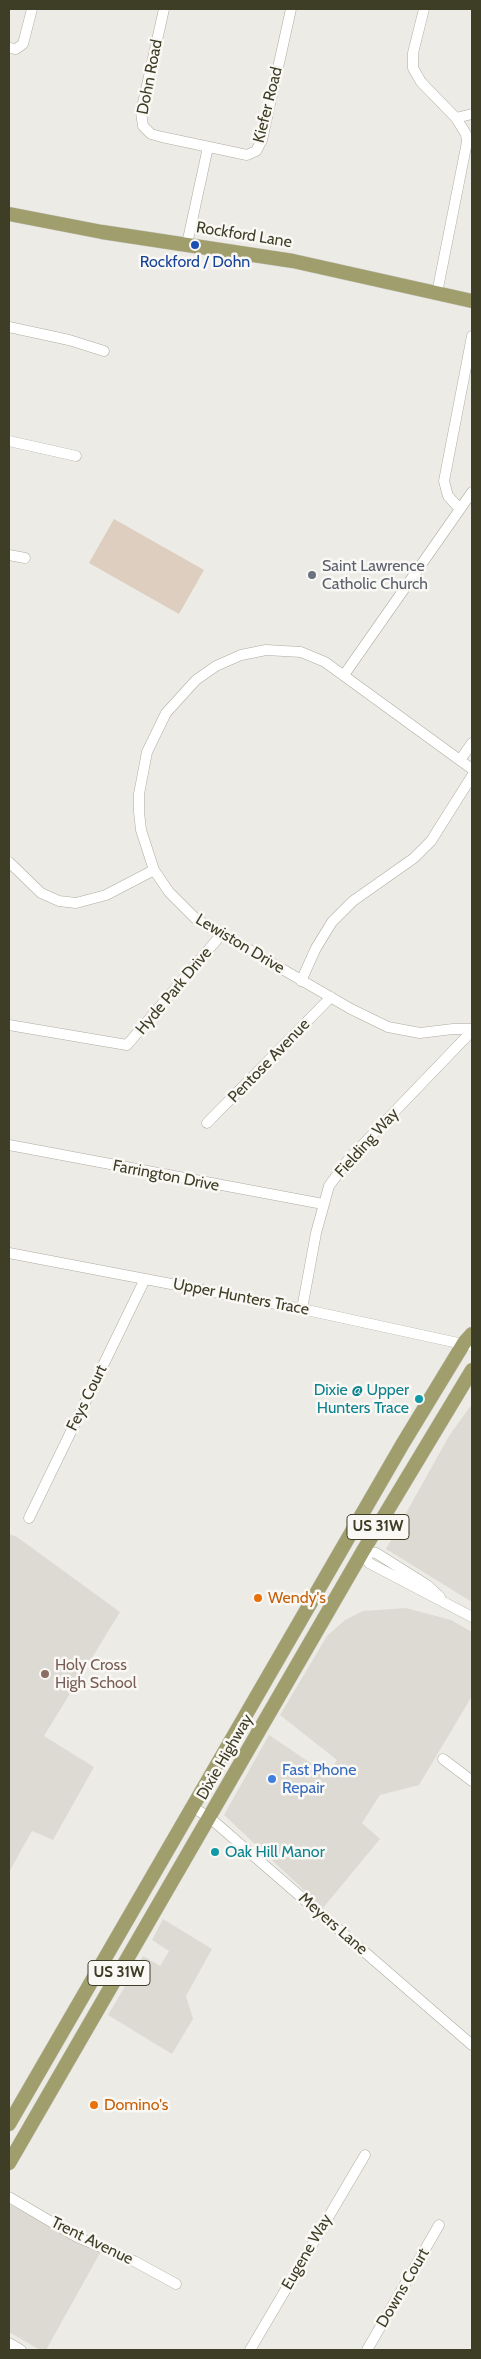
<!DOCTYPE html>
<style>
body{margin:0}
#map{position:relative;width:481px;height:2359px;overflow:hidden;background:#edebe5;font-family:Cabin,sans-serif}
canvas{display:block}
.frame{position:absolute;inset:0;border:10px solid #3e3d25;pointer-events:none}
</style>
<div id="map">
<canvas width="481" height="2359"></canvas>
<div class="frame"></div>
</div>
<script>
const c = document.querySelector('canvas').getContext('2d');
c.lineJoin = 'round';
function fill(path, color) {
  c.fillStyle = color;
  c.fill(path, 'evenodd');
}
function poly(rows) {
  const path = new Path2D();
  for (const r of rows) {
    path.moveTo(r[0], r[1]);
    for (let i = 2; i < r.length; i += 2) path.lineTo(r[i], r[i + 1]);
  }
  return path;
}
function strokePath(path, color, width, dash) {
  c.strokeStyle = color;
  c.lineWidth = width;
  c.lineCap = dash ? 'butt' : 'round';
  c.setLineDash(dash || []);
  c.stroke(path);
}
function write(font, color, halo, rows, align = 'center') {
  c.font = font + ' Cabin,sans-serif';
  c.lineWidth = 5;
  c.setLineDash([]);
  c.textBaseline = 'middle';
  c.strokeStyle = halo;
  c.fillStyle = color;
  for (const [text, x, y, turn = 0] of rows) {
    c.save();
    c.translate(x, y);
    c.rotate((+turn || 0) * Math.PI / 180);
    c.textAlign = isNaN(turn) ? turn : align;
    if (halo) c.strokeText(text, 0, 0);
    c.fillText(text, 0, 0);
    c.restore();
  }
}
fill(poly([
 [472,1404,472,1602,386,1549,449,1436],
 [9,1534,17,1537,120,1612,44,1736,94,1767,53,1840,32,1831,9,1872],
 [406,1608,451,1620,472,1632,472,1696,419,1785,380,1795,362,1823,380,1839,323,1908,224,1815,269,1735,327,1774,337,1760,280,1715,327,1636,345,1620,363,1611],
 [163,1919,212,1949,186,1996,193,2019,172,2054,108,2015,143,1956,160,1966,169,1951,152,1940],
 [11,2205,100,2253,46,2350,40,2350,9,2332,9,2206]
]), '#dddad3');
fill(poly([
 [114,519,204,570,179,614,89,563]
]), '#ddcebf');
const minor = poly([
 [164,9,141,112,143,126,151,134,162,137,247,155,256,151,262,140,291,9],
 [424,9,413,53,413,68,421,82,456,118,466,134,467,142,437,293],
 [9,48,16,49,23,44,32,9],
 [456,118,472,114],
 [187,244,208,147],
 [9,327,69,340,104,351],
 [9,441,76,456],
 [460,509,448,496,444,481,472,336],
 [9,555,25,558],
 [344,675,472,492],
 [460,760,472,743],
 [472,769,325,662,301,652,266,650,241,655,216,666,196,680,166,713,147,752,139,794,139,812,141,830,154,870,169,892,196,919,351,1009,388,1027,420,1033,453,1029,472,1029],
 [9,862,41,893,59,901,76,903,106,895,154,870],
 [301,981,316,948,332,922,353,901,414,858,431,841,472,776],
 [9,1025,127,1045,221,935],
 [207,1123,331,997],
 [9,1145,323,1204],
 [9,1253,302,1309,472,1346],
 [302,1309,316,1233,329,1186,348,1160,472,1031],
 [29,1518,145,1279],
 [363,1551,369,1563,472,1617],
 [363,1551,376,1553,427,1585,440,1597],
 [443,1759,472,1781],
 [191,1806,210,1818,472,2045],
 [9,2197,77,2237,134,2261,176,2284],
 [9,2343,21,2350],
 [250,2350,365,2155],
 [367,2350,439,2225]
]);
const major = poly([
 [9,214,102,232,293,261,472,301],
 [9,2124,402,1445,464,1343,472,1334],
 [9,2163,363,1551,472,1370]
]);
strokePath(minor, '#aeaca0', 11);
strokePath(major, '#c9c9c2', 15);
strokePath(minor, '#fff', 10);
strokePath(major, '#a09e6c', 14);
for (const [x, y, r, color] of [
 [195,245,5,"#1a4fb4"],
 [312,575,5,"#6b7280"],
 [419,1399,5,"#0f9aa8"],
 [258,1598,5,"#e8710a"],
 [45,1674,5,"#8d6e63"],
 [272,1779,5,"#3f7fe0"],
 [215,1852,5,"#0f9aa8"],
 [94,2105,5,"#e8710a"]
]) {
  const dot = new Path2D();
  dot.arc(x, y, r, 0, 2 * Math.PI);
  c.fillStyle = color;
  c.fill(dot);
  strokePath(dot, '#faf8f5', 2);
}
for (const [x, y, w] of [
 [378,1527,62],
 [119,1973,62]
]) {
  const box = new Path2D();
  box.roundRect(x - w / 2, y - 12.5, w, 25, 4);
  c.fillStyle = '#faf8f5';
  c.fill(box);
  strokePath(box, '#3e3d25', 1);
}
write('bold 15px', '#3e3d25', null, [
 ["US 31W",378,1527],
 ["US 31W",119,1973]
]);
write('16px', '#3e3d25', '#faf8f5', [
 ["Dohn Road",150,77,-79],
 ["Kiefer Road",268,105,-76],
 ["Rockford Lane",244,235,9],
 ["Lewiston Drive",240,944,31],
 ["Hyde Park Drive",174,991,-50],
 ["Pentose Avenue",269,1061,-46],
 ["Fielding Way",367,1143,-48],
 ["Farrington Drive",166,1176,11],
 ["Upper Hunters Trace",241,1297,11],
 ["Feys Court",87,1398,-64],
 ["Dixie Highway",225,1757,-60],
 ["Meyers Lane",333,1924,41],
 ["Trent Avenue",92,2241,26],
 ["Eugene Way",307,2252,-60],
 ["Downs Court",403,2288,-60]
]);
write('16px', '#164399', '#faf8f5', [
 ["Rockford / Dohn",195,262]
]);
write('16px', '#5b616d', '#faf8f5', [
 ["Saint Lawrence",322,566],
 ["Catholic Church",322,584]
], 'left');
write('16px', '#0d838f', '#faf8f5', [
 ["Dixie @ Upper",409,1390],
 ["Hunters Trace",409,1408],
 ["Oak Hill Manor",225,1852,"left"]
], 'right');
write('16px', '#c56008', '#faf8f5', [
 ["Wendy's",268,1598],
 ["Domino's",104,2105]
], 'left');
write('16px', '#785e54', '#faf8f5', [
 ["Holy Cross",55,1665],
 ["High School",55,1683]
], 'left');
write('16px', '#366cbe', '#faf8f5', [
 ["Fast Phone",282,1770],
 ["Repair",282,1788]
], 'left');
</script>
